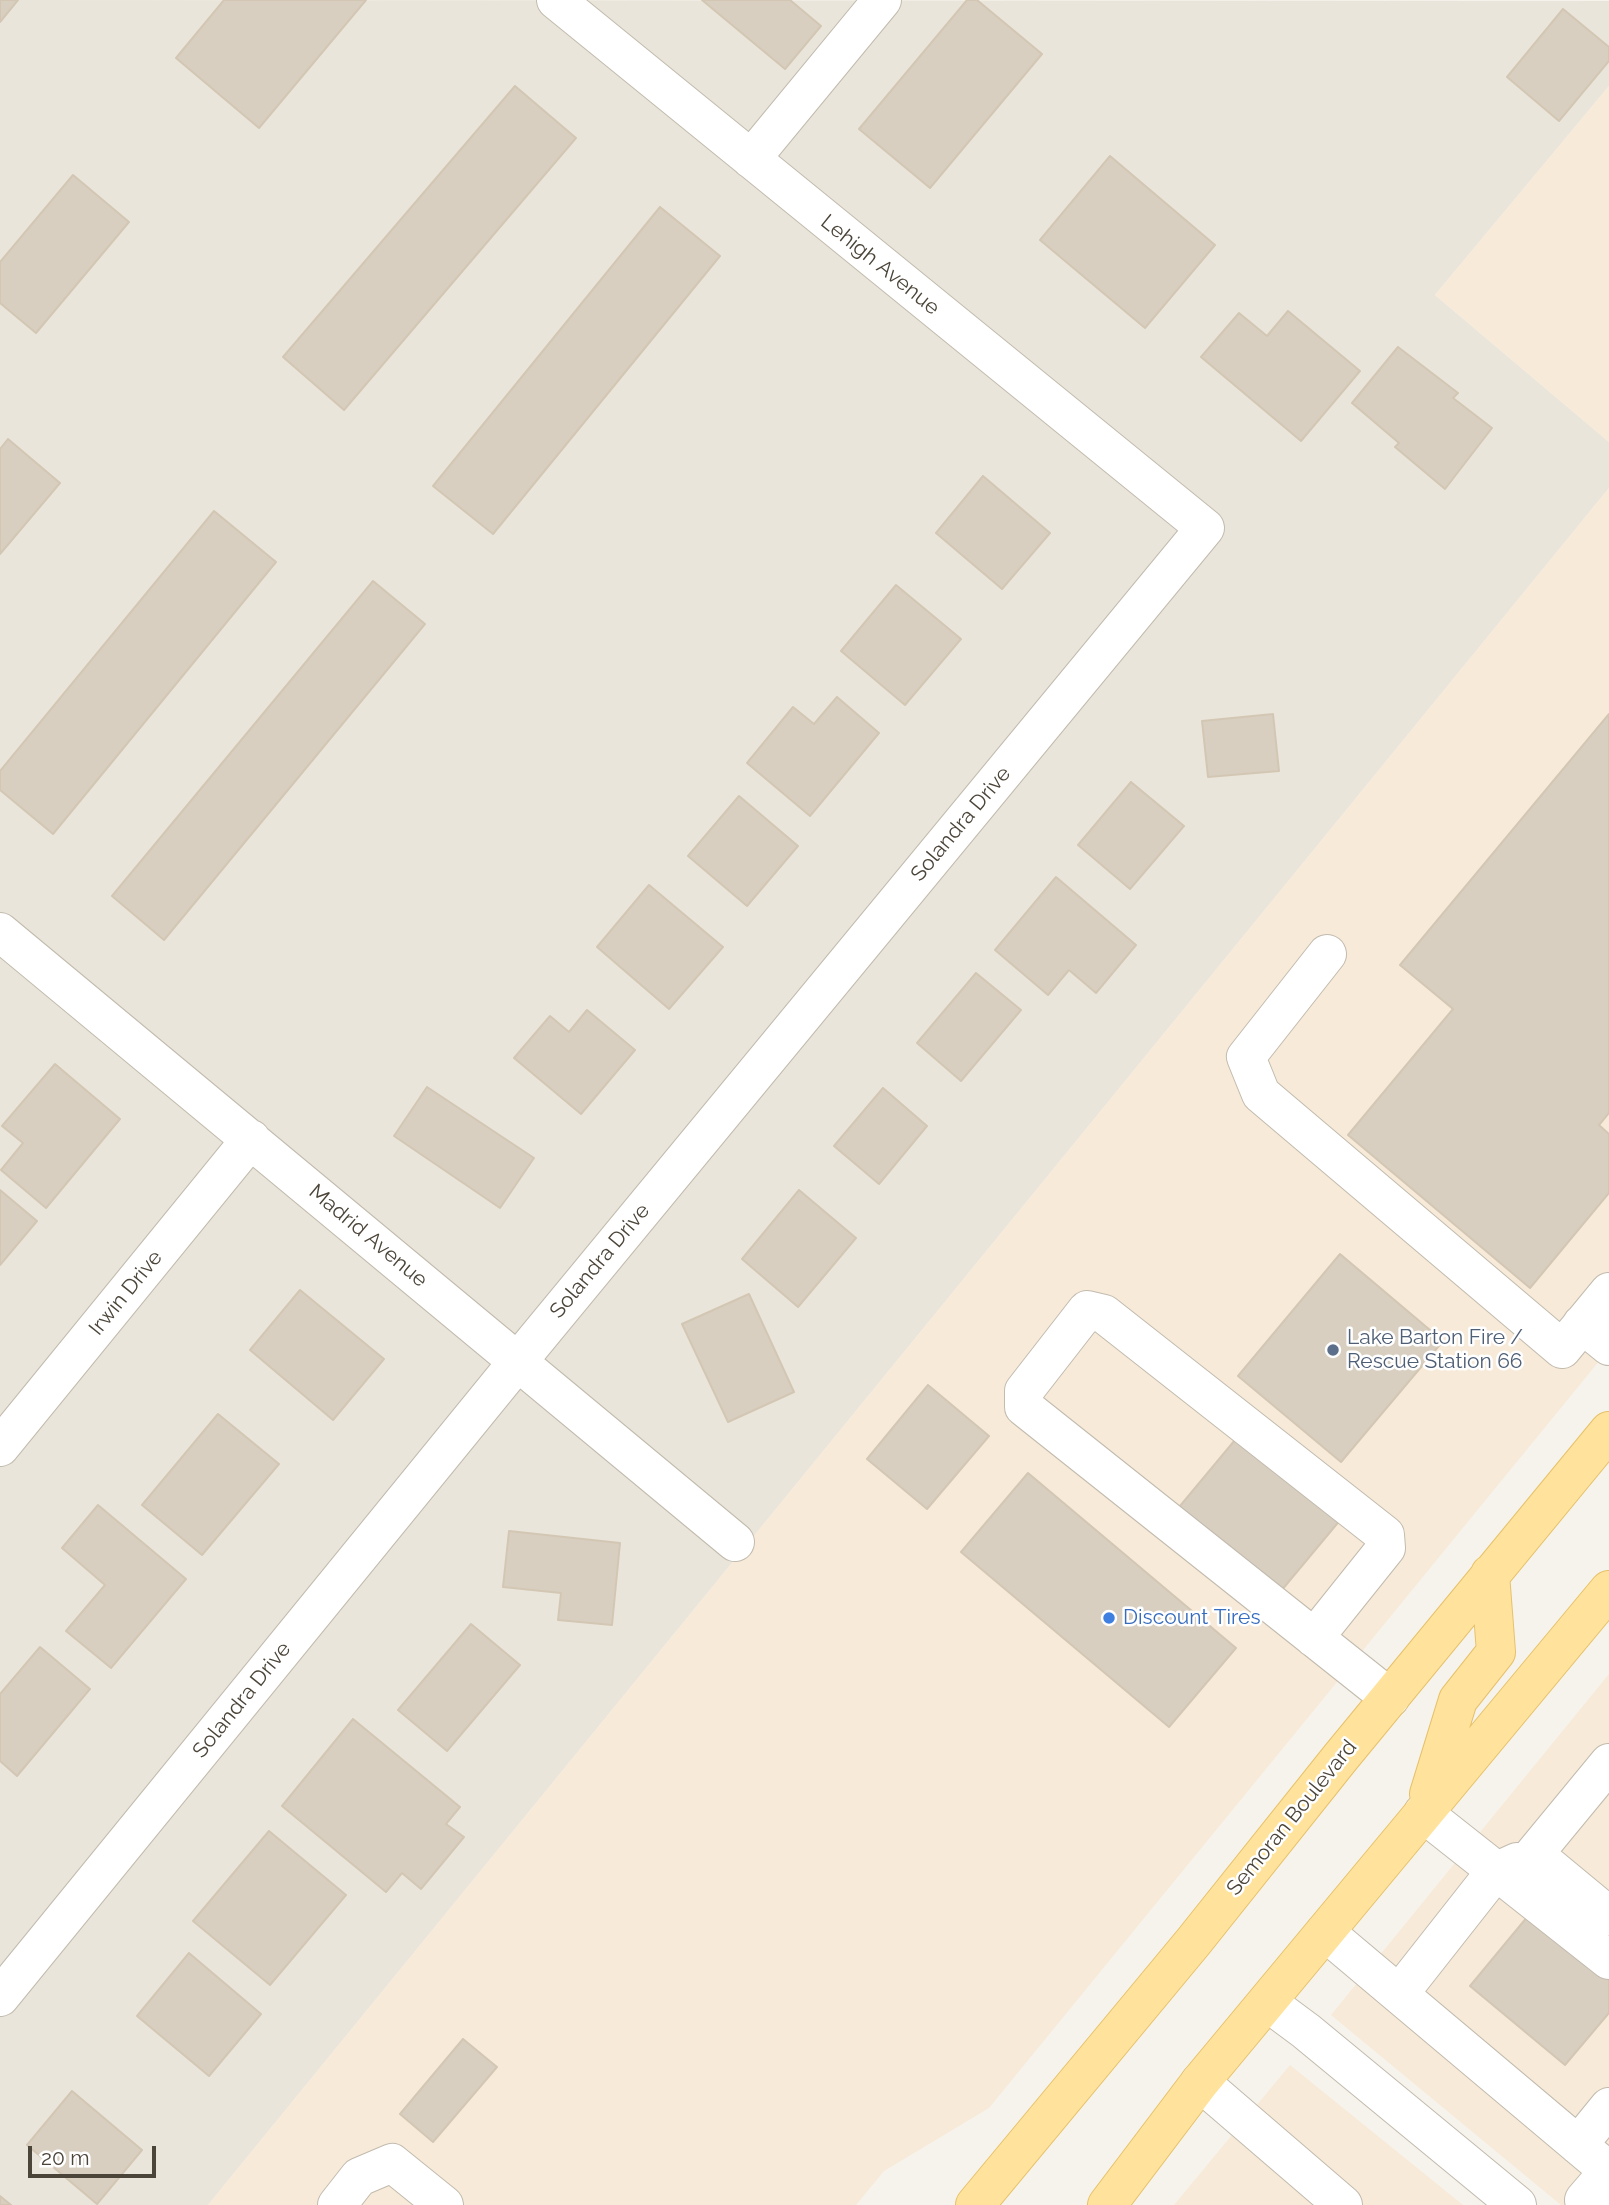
<!DOCTYPE html>
<style>
body{margin:0}
#map{position:relative;width:1609px;height:2205px;overflow:hidden;background:#f6f3ec;font-family:Raleway,sans-serif}
canvas{display:block}
.scale{position:absolute;left:28px;top:2146px;width:128px;height:32px;box-sizing:border-box;border:4px solid #4b4439;border-top:0;padding-left:9px;font-size:21px;line-height:24px;white-space:nowrap;color:#4b4439;-webkit-text-stroke:5px #fff;paint-order:stroke}
</style>
<div id="map">
<canvas width="1609" height="2205"></canvas>
<div class="scale">20 m</div>
</div>
<script>
const c = document.querySelector('canvas').getContext('2d');
c.lineJoin = 'round';
function fill(path, color) {
  c.fillStyle = color;
  c.fill(path, 'evenodd');
}
function poly(rows) {
  const path = new Path2D();
  for (const r of rows) {
    path.moveTo(r[0], r[1]);
    for (let i = 2; i < r.length; i += 2) path.lineTo(r[i], r[i + 1]);
  }
  return path;
}
function strokePath(path, color, width, dash) {
  c.strokeStyle = color;
  c.lineWidth = width;
  c.lineCap = dash ? 'butt' : 'round';
  c.setLineDash(dash || []);
  c.stroke(path);
}
function write(font, color, halo, rows, align = 'center') {
  c.font = font + ' Raleway,sans-serif';
  c.lineWidth = 5;
  c.setLineDash([]);
  c.textBaseline = 'middle';
  c.strokeStyle = halo;
  c.fillStyle = color;
  for (const [text, x, y, turn = 0] of rows) {
    c.save();
    c.translate(x, y);
    c.rotate((+turn || 0) * Math.PI / 180);
    c.textAlign = isNaN(turn) ? turn : align;
    if (halo) c.strokeText(text, 0, 0);
    c.fillText(text, 0, 0);
    c.restore();
  }
}
fill(poly([
 [0,0,1609,1,1609,86,1435,295,1609,442,1609,488,208,2205,0,2205]
]), '#eae5da');
fill(poly([
 [1609,86,1609,442,1435,295],
 [1609,488,1609,1349,989,2108,884,2171,856,2205,208,2205],
 [1609,1674,1609,2205,1561,2205,1331,2015],
 [1290,2065,1463,2205,1174,2205]
]), '#f7ead8');
const building = poly([
 [0,0,18,0,0,22,0,0],
 [224,0,366,0,259,128,176,58,224,0],
 [702,0,790,0,821,26,785,69,702,0],
 [967,0,977,0,1042,54,930,188,859,129,967,0],
 [1563,9,1609,47,1609,61,1559,121,1507,77,1563,9],
 [515,86,576,138,344,410,283,357,515,86],
 [1110,156,1215,245,1145,328,1040,240,1110,156],
 [73,175,129,222,36,333,0,303,0,262,73,175],
 [660,207,720,256,493,534,433,486,660,207],
 [1288,311,1360,371,1301,441,1201,357,1239,313,1267,336,1288,311],
 [1398,347,1458,393,1453,398,1492,428,1445,489,1395,447,1399,443,1352,403,1398,347],
 [8,439,60,483,0,554,0,449,8,439],
 [983,476,1050,533,1002,589,936,533,983,476],
 [214,511,276,562,53,834,0,790,0,771,214,511],
 [373,581,425,624,164,940,112,896,373,581],
 [896,585,961,639,905,705,841,651,896,585],
 [837,697,879,733,810,816,747,763,793,707,814,724,837,697],
 [1273,714,1279,771,1208,777,1202,721,1273,714],
 [1609,714,1609,1113,1599,1125,1609,1134,1609,1193,1530,1288,1348,1135,1453,1009,1400,965,1609,714],
 [1131,782,1184,826,1130,889,1078,845,1131,782],
 [739,796,798,846,747,906,688,856,739,796],
 [1056,877,1136,945,1096,993,1069,970,1048,995,995,950,1056,877],
 [649,885,723,947,669,1009,597,947,649,885],
 [976,973,1021,1010,961,1081,917,1043,976,973],
 [587,1010,635,1050,581,1114,514,1058,550,1016,569,1032,587,1010],
 [55,1064,120,1119,46,1208,1,1170,23,1143,2,1126,55,1064],
 [427,1087,534,1158,500,1208,394,1136,427,1087],
 [883,1088,927,1126,879,1184,834,1146,883,1088],
 [0,1190,37,1221,0,1265,0,1190],
 [799,1190,856,1238,798,1307,742,1259,799,1190],
 [1340,1254,1443,1341,1341,1462,1238,1376,1340,1254],
 [300,1290,384,1359,333,1420,250,1350,300,1290],
 [749,1294,794,1392,728,1422,682,1324,749,1294],
 [928,1385,989,1436,927,1509,867,1459,928,1385],
 [218,1414,279,1464,202,1555,142,1505,218,1414],
 [1240,1434,1341,1519,1276,1597,1175,1512,1240,1434],
 [1028,1473,1236,1648,1169,1727,961,1552,1028,1473],
 [98,1505,186,1579,111,1668,66,1631,105,1585,62,1548,98,1505],
 [509,1531,620,1543,612,1625,558,1620,561,1593,503,1587,509,1531],
 [471,1624,520,1665,447,1751,398,1710,471,1624],
 [40,1647,90,1689,17,1776,0,1761,0,1694,40,1647],
 [353,1719,460,1807,446,1824,464,1837,421,1889,402,1873,386,1892,282,1806,353,1719],
 [269,1831,346,1895,270,1985,193,1921,269,1831],
 [1533,1910,1609,1974,1609,2013,1565,2065,1470,1986,1533,1910],
 [189,1953,261,2014,209,2076,137,2016,189,1953],
 [463,2039,497,2067,433,2142,400,2114,463,2039],
 [72,2091,142,2150,97,2204,27,2145,72,2091],
 [0,2196,11,2205,0,2205,0,2196]
]);
fill(building, '#d8cfc1');
strokePath(building, '#d3c7b4', 2);
const minor = poly([
 [751,159,882,0],
 [0,932,735,1542],
 [1327,954,1246,1057,1261,1094,1562,1349,1609,1292],
 [1582,1324,1609,1346],
 [0,1447,251,1139],
 [1314,1638,1386,1548,1385,1535,1104,1314,1087,1310,1024,1391,1024,1407,1390,1698],
 [1609,1763,1534,1854,1609,1916],
 [1423,1813,1609,1960],
 [1325,1932,1609,2171],
 [1399,1994,1495,1872,1517,1862],
 [0,1997,519,1360,1205,528,556,0],
 [1267,2002,1306,2031,1517,2205],
 [1200,2082,1343,2205],
 [1578,2145,1609,2107],
 [337,2205,359,2177,392,2163,444,2205],
 [1591,2205,1584,2200,1609,2171]
]);
const major = poly([
 [1429,1794,1458,1700,1496,1652,1490,1574],
 [975,2205,1194,1941,1340,1758,1609,1431],
 [1107,2205,1200,2082,1609,1590]
]);
strokePath(minor, '#c2bbae', 40);
strokePath(major, '#e6c16a', 40);
strokePath(minor, '#fff', 38);
strokePath(major, '#ffe39c', 38);
for (const [x, y, r, color] of [
 [1333,1350,7,"#5c6f8a"],
 [1109,1618,7,"#3f7fe0"]
]) {
  const dot = new Path2D();
  dot.arc(x, y, r, 0, 2 * Math.PI);
  c.fillStyle = color;
  c.fill(dot);
  strokePath(dot, '#fff', 2.5);
}
write('21px', '#4b4439', '#fff', [
 ["Lehigh Avenue",880,265,39],
 ["Solandra Drive",961,824,-50],
 ["Madrid Avenue",368,1236,40],
 ["Solandra Drive",600,1261,-50],
 ["Irwin Drive",126,1293,-51],
 ["Solandra Drive",242,1700,-51],
 ["Semoran Boulevard",1292,1818,-51]
]);
write('21px', '#4e5e75', '#fff', [
 ["Lake Barton Fire /",1347,1338],
 ["Rescue Station 66",1347,1362]
], 'left');
write('21px', '#366cbe', '#fff', [
 ["Discount Tires",1123,1618]
], 'left');
</script>
